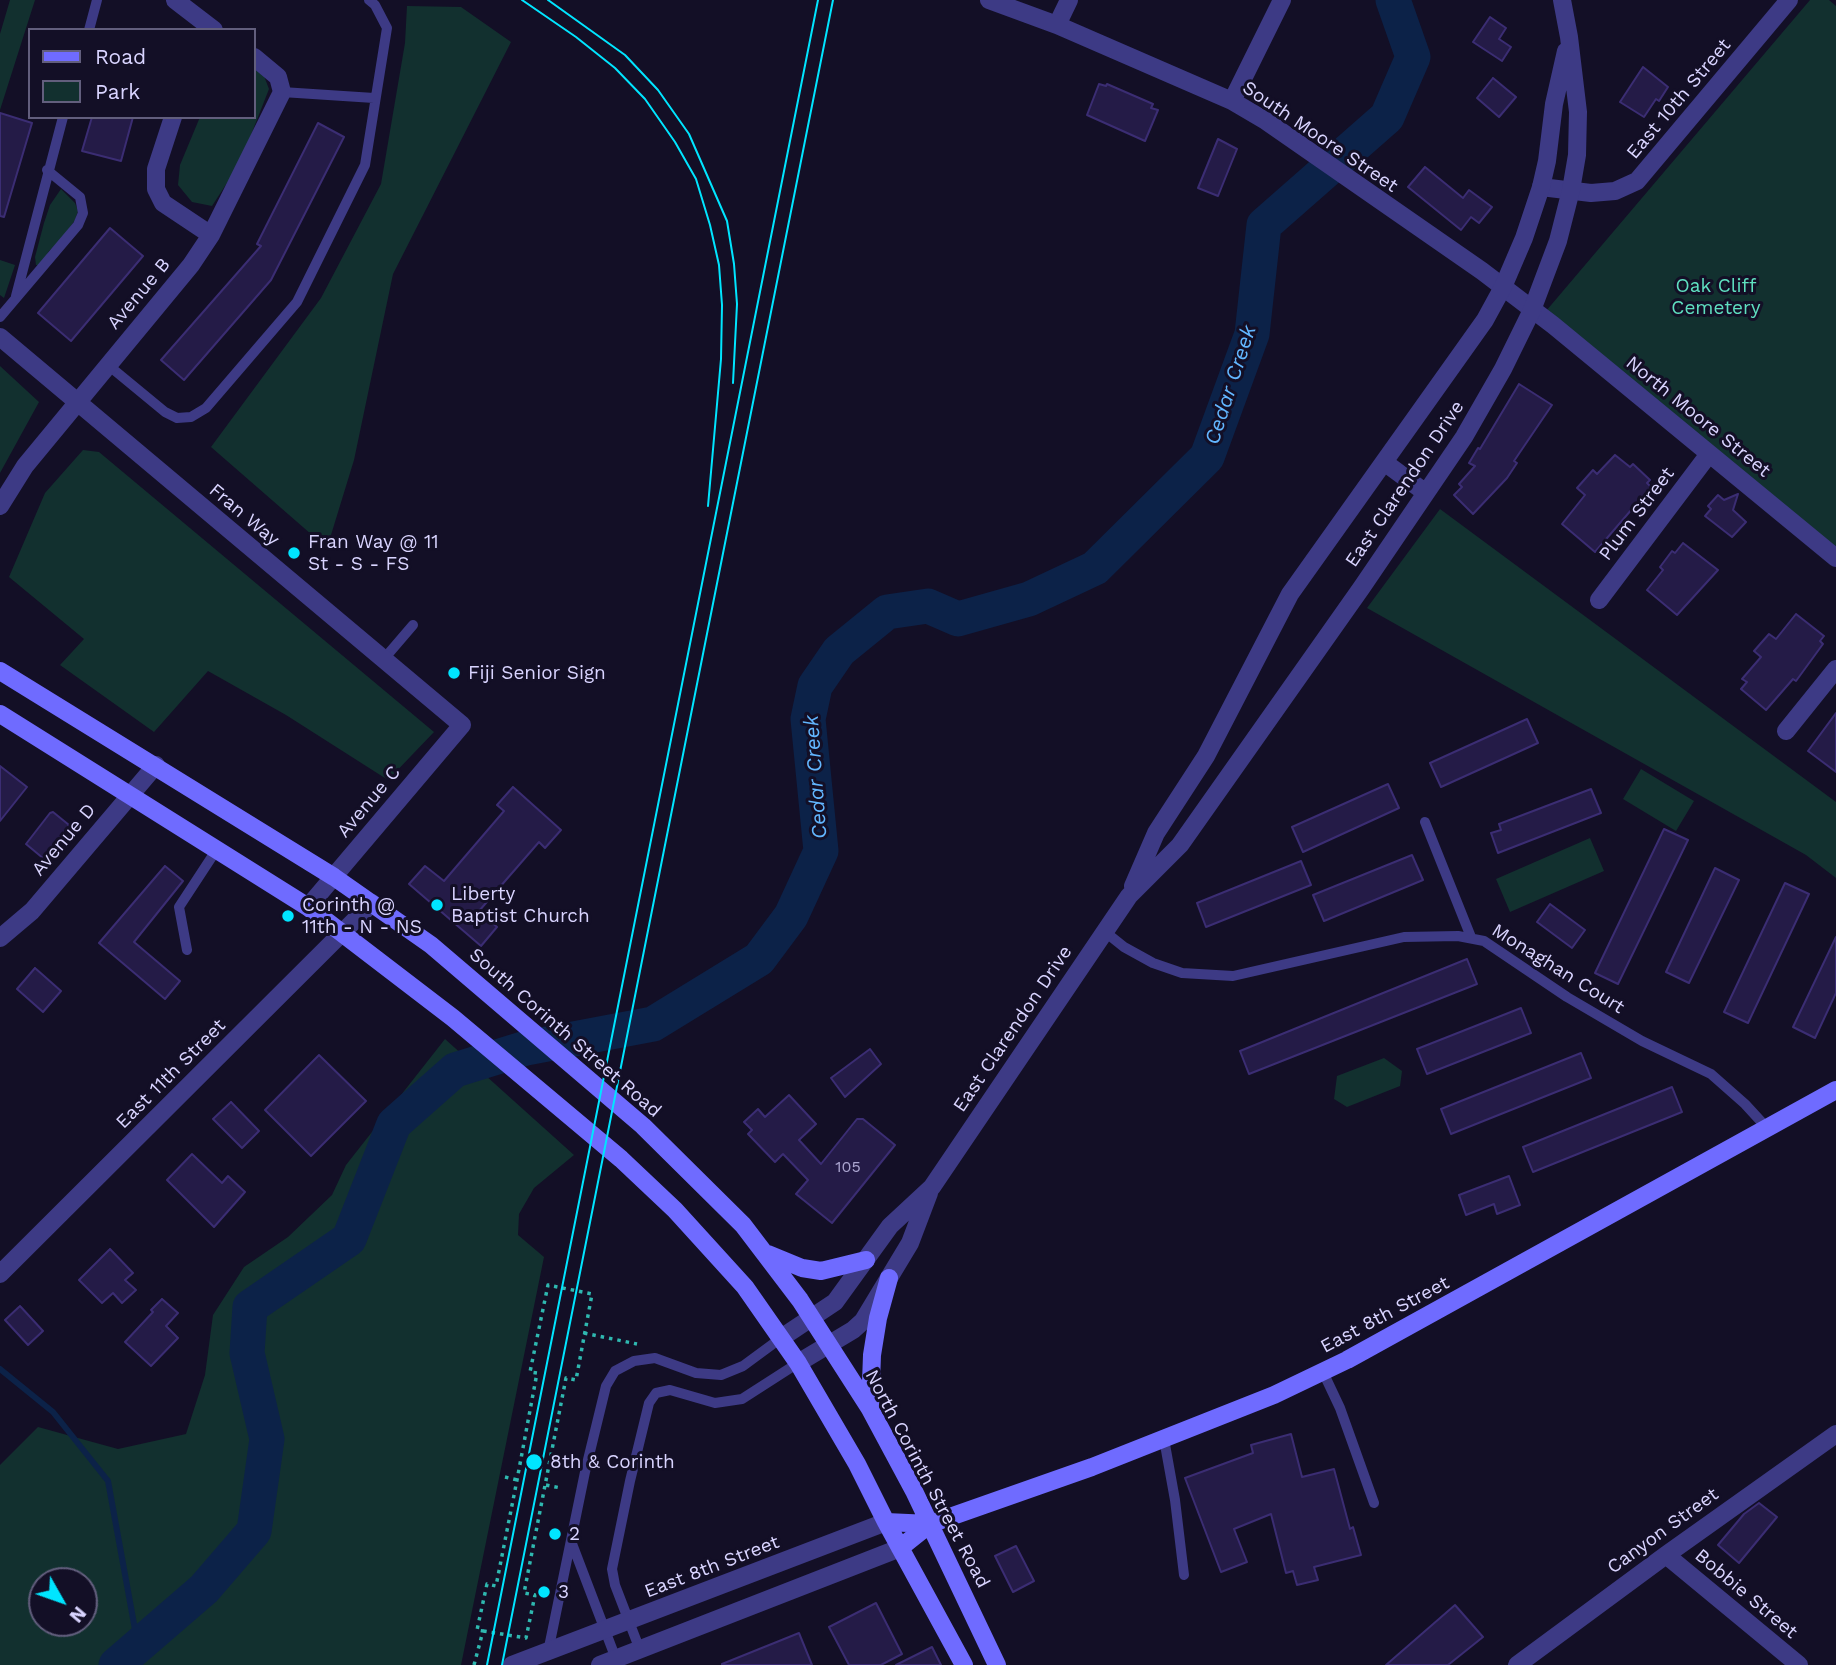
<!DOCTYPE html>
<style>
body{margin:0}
#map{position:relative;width:1836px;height:1665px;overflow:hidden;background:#130f26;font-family:"Work Sans",sans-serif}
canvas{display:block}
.legend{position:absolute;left:28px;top:28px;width:228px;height:91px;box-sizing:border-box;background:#130f26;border:2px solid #625e7d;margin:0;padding:9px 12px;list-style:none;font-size:21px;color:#d9d4ff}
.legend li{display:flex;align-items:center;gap:14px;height:35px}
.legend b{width:35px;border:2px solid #625e7d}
.north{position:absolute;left:28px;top:1567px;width:70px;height:70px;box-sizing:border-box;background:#130f26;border:2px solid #625e7d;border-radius:50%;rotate:130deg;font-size:19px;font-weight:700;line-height:28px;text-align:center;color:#d9d4ff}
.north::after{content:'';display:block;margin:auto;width:24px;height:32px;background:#00e5ff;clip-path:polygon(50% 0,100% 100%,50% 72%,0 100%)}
</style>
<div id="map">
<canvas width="1836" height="1665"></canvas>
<ul class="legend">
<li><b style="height:9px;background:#6f6bff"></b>Road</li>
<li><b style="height:19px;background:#12302f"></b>Park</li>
</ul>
<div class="north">N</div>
</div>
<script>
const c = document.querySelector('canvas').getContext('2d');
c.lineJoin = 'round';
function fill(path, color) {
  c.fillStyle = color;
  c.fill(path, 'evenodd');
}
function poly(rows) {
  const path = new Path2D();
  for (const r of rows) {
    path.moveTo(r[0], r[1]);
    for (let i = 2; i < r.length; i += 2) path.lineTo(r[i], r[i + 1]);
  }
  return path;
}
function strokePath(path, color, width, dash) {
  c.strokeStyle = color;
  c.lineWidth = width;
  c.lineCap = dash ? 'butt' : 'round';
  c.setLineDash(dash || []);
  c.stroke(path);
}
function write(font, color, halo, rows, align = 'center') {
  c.font = font + ' "Work Sans",sans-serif';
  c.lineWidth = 6;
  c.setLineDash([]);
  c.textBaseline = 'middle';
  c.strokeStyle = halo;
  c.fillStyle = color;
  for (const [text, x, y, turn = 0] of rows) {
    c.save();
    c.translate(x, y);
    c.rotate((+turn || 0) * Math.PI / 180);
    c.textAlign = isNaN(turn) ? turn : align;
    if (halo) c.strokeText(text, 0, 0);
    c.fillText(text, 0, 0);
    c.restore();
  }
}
fill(poly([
 [10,0,35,0,0,110,0,34],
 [1810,0,1829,0,1836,6,1836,557,1546,311],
 [407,6,461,7,511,42,393,274,354,460,327,548,211,447,321,298,381,184,405,43],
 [254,68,264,76,269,89,240,163,212,206,192,202,178,185,180,165,200,117,254,117],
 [61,189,75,203,78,211,75,220,62,239,49,251,41,265,36,265,35,257,44,223,50,205],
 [0,260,15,265,4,298,0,295],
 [0,366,39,402,0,473],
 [83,450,99,452,434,732,388,780,286,715,208,671,154,732,60,665,84,639,9,577,45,493],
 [1440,509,1836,802,1836,878,1806,855,1367,608],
 [1641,769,1694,801,1676,831,1623,799],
 [1590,838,1604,871,1510,912,1496,879],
 [445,1039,574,1155,534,1188,519,1214,518,1235,544,1257,461,1665,0,1665,0,1465,38,1427,118,1449,186,1434,205,1375,213,1315,244,1267,288,1237,332,1195,346,1165],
 [42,1581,84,1581,84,1623,42,1623],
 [1384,1058,1402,1071,1400,1086,1347,1107,1334,1099,1337,1076]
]), '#12302f');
strokePath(poly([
 [0,1369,53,1412,108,1481,138,1646]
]), '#0c2248', 6);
strokePath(poly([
 [116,1665,204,1589,254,1531,267,1439,247,1353,250,1307,349,1239,394,1124,455,1070,526,1048,653,1024,759,959,791,916,821,851,808,719,815,686,839,651,887,612,928,606,958,619,1029,599,1095,568,1207,457,1252,334,1264,225,1387,117,1413,57,1393,0]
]), '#0c2248', 35);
const building = poly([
 [1490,17,1506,28,1499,39,1511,47,1502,61,1473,42,1490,17],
 [1643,67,1668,87,1659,101,1656,99,1644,117,1620,102,1643,67],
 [1493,78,1516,97,1499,117,1477,98,1493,78],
 [1099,84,1106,86,1107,84,1153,104,1151,108,1158,110,1145,141,1087,115,1099,84],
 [0,113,32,123,4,217,0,216,0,113],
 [92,117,133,117,121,161,82,151,92,117],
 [318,123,344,137,271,280,184,380,161,360,261,246,257,244,318,123],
 [1218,139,1237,149,1218,196,1198,188,1218,139],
 [1425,167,1463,198,1469,190,1492,207,1479,223,1471,217,1461,230,1408,187,1425,167],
 [110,228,143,256,71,341,38,313,110,228],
 [1519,384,1552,405,1514,461,1517,463,1507,478,1473,514,1454,495,1462,487,1459,484,1475,466,1469,463,1478,448,1480,449,1519,384],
 [1615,455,1630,467,1633,464,1650,480,1647,483,1651,487,1595,552,1562,524,1585,495,1577,488,1593,470,1597,474,1615,455],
 [1738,494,1733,510,1746,522,1732,537,1705,516,1711,509,1708,506,1718,495,1724,500,1738,494],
 [1683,543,1718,570,1677,615,1647,590,1663,570,1660,567,1672,551,1675,553,1683,543],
 [1796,614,1824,636,1820,641,1823,644,1796,681,1793,679,1766,710,1741,689,1747,682,1742,679,1761,657,1754,651,1769,634,1776,639,1796,614],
 [1836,713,1836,772,1808,751,1836,713],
 [1527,719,1538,743,1441,787,1430,763,1527,719],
 [0,766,27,787,0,821,0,766],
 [1388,784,1399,808,1303,852,1292,827,1388,784],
 [513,787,561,830,545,848,539,842,479,911,497,927,481,946,409,884,425,866,444,881,504,811,497,805,513,787],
 [1591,789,1601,813,1498,853,1491,833,1501,830,1499,824,1591,789],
 [53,812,69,825,44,859,26,844,50,813,53,812],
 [1664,829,1688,840,1618,984,1595,973,1664,829],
 [1412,855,1423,880,1324,921,1313,895,1412,855],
 [1301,861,1311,885,1206,927,1197,903,1301,861],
 [165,866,183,881,134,942,180,981,165,999,99,943,165,866],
 [1715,868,1739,880,1689,983,1666,972,1715,868],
 [1785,883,1809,894,1748,1023,1724,1012,1785,883],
 [1550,904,1585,930,1572,948,1537,922,1550,904],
 [1836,937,1836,993,1815,1038,1793,1027,1836,937],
 [1467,959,1477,984,1249,1074,1240,1051,1467,959],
 [35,968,61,991,43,1012,17,989,35,968],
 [1521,1008,1531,1033,1427,1074,1417,1049,1521,1008],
 [870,1049,881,1064,845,1097,831,1078,870,1049],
 [1581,1053,1591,1078,1451,1134,1441,1109,1581,1053],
 [319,1055,366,1101,311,1156,265,1110,319,1055],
 [1672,1087,1682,1112,1533,1172,1523,1147,1672,1087],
 [789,1095,816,1124,799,1140,821,1164,857,1119,863,1119,895,1145,832,1223,796,1194,808,1180,783,1154,775,1162,748,1134,752,1130,744,1122,758,1109,765,1117,789,1095],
 [231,1102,259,1131,242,1148,213,1119,231,1102],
 [192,1154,222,1183,228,1176,245,1192,214,1227,167,1180,192,1154],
 [1509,1176,1520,1205,1497,1214,1494,1204,1466,1215,1459,1195,1509,1176],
 [110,1249,133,1273,125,1280,136,1290,122,1303,113,1293,102,1303,79,1280,110,1249],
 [162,1299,178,1313,166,1326,178,1338,151,1366,125,1342,153,1312,151,1310,162,1299],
 [20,1306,43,1331,28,1345,5,1320,20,1306],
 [1291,1434,1302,1477,1334,1469,1350,1529,1353,1527,1361,1555,1314,1567,1318,1580,1297,1585,1293,1571,1286,1573,1271,1514,1234,1529,1247,1562,1221,1572,1185,1478,1253,1453,1251,1445,1291,1434],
 [1759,1503,1777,1517,1739,1563,1718,1545,1744,1514,1759,1503],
 [1016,1546,1034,1581,1013,1592,995,1556,1016,1546],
 [876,1603,902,1654,881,1665,849,1665,829,1627,876,1603],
 [1455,1605,1483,1637,1448,1665,1386,1665,1455,1605],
 [799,1633,812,1665,722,1665,722,1664,799,1633],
 [932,1647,941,1665,896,1665,932,1647]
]);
fill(building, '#241b47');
strokePath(building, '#3b2d73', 2);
strokePath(poly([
 [584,1333,637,1344],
 [505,1477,517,1480],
 [546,1485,561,1488],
 [474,1665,483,1631,477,1630,487,1584,496,1586,517,1480,537,1373,530,1372,548,1285,592,1294,576,1380,566,1378,524,1593,535,1595,526,1638,483,1631]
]), '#2fb8b0', 3.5, [3.5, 5]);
strokePath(poly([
 [89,30,97,0],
 [282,92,374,98],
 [16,296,63,117],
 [0,317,78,225,83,213,80,197,47,170],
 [108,365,165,412,177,418,191,417,206,408,297,302,365,165,387,28,375,5,369,0],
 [383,660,413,625],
 [1425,822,1471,937],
 [1104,931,1124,947,1153,963,1182,973,1233,976,1404,937,1458,936,1484,941,1567,997,1642,1041,1711,1074,1745,1104,1767,1128],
 [187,950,179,907,217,849],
 [1323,1372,1340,1408,1374,1503],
 [1164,1439,1175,1500,1184,1575],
 [571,1541,616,1659],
 [640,1650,615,1585,612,1569,630,1481,649,1403,656,1393,670,1390,715,1403,742,1399,798,1363],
 [548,1652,585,1472,606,1386,615,1371,634,1361,655,1358,696,1373,721,1375,743,1366,781,1338]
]), '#3d3a85', 10);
strokePath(poly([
 [175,0,214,30],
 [989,0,1057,25,1232,101,1266,121,1482,271,1553,325,1836,558],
 [1057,25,1069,0],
 [1232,101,1282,0],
 [173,117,156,169,156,189,163,203,211,235],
 [1541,187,1591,193,1615,191,1637,181,1789,0],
 [0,337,462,725,308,907],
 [0,506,25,466,191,265,211,235,282,92,278,77,254,57],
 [1599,600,1709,454],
 [1786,731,1836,669],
 [0,938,32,911,156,765],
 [1666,1555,1799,1665],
 [1517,1665,1666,1555,1836,1434]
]), '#3d3a85', 18);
strokePath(poly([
 [1384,462,1426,493],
 [1133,886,1156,833,1206,756,1290,594,1485,320,1503,287,1524,238,1541,187,1547,161,1554,104,1566,51],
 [0,1274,372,903],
 [781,1338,835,1302,890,1226,932,1187,1129,896,1180,845,1362,587,1464,437,1503,369,1532,310,1558,241,1571,190,1577,155,1578,112,1569,37,1562,0],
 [798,1363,853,1330,863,1321,910,1243,929,1193],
 [512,1665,886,1522],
 [600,1665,900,1548]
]), '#3d3a85', 18);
strokePath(poly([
 [0,671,334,877,431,945,643,1126,743,1225,800,1300,870,1409,914,1491,997,1665],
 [0,714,308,907,453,1018,621,1159,675,1210,745,1287,798,1363,857,1464,886,1522,964,1665],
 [768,1254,802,1268,821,1271,866,1260],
 [870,1409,872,1355,878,1318,889,1278],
 [886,1522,930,1524],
 [900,1548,930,1524,1092,1467,1274,1395,1347,1360,1836,1090]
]), '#6f6bff', 18);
strokePath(poly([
 [522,0,576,37,615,68,645,99,675,142,696,179,710,225,719,265,722,305,721,359,708,506],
 [548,0,625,55,658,90,689,134,727,221,734,264,737,304,733,383],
 [487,1665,818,0],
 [502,1665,833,0]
]), '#00e5ff', 2);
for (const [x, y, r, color] of [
 [294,553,7,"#00e5ff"],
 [454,673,7,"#00e5ff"],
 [437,905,7,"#00e5ff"],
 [288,916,7,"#00e5ff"],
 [534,1462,9,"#00e5ff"],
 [555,1534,7,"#00e5ff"],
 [544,1592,7,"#00e5ff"]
]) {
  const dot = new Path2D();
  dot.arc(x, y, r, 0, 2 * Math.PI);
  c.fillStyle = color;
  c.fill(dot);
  strokePath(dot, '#130f26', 2.5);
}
write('16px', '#aca6d1', null, [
 ["105",848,1167]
]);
write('19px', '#d9d4ff', '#130f26', [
 ["East 10th Street",1679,99,-50],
 ["South Moore Street",1320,137,34],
 ["Avenue B",139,294,-50],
 ["North Moore Street",1698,417,39],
 ["East Clarendon Drive",1405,484,-56],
 ["Plum Street",1637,514,-53],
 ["Fran Way",244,515,40],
 ["Avenue C",369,802,-50],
 ["Avenue D",64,840,-50],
 ["Monaghan Court",1558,969,32],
 ["East Clarendon Drive",1013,1029,-56],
 ["South Corinth Street Road",565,1033,41],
 ["East 11th Street",171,1074,-45],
 ["East 8th Street",1385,1315,-28],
 ["North Corinth Street Road",927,1479,62],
 ["Canyon Street",1663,1531,-36],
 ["East 8th Street",712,1567,-21],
 ["Bobbie Street",1746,1594,40]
]);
write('19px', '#5fe0c0', '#130f26', [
 ["Oak Cliff",1716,286],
 ["Cemetery",1716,308]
]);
write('19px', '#d9d4ff', '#130f26', [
 ["Fran Way @ 11",308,542],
 ["St - S - FS",308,564],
 ["Fiji Senior Sign",468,673],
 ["Liberty",451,894],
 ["Baptist Church",451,916],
 ["Corinth @",302,905],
 ["11th - N - NS",302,927],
 ["8th & Corinth",550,1462],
 ["2",569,1534],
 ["3",558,1592]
], 'left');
write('italic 21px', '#62b6ff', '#130f26', [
 ["Cedar Creek",1231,385,-72],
 ["Cedar Creek",816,777,-94]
]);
</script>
